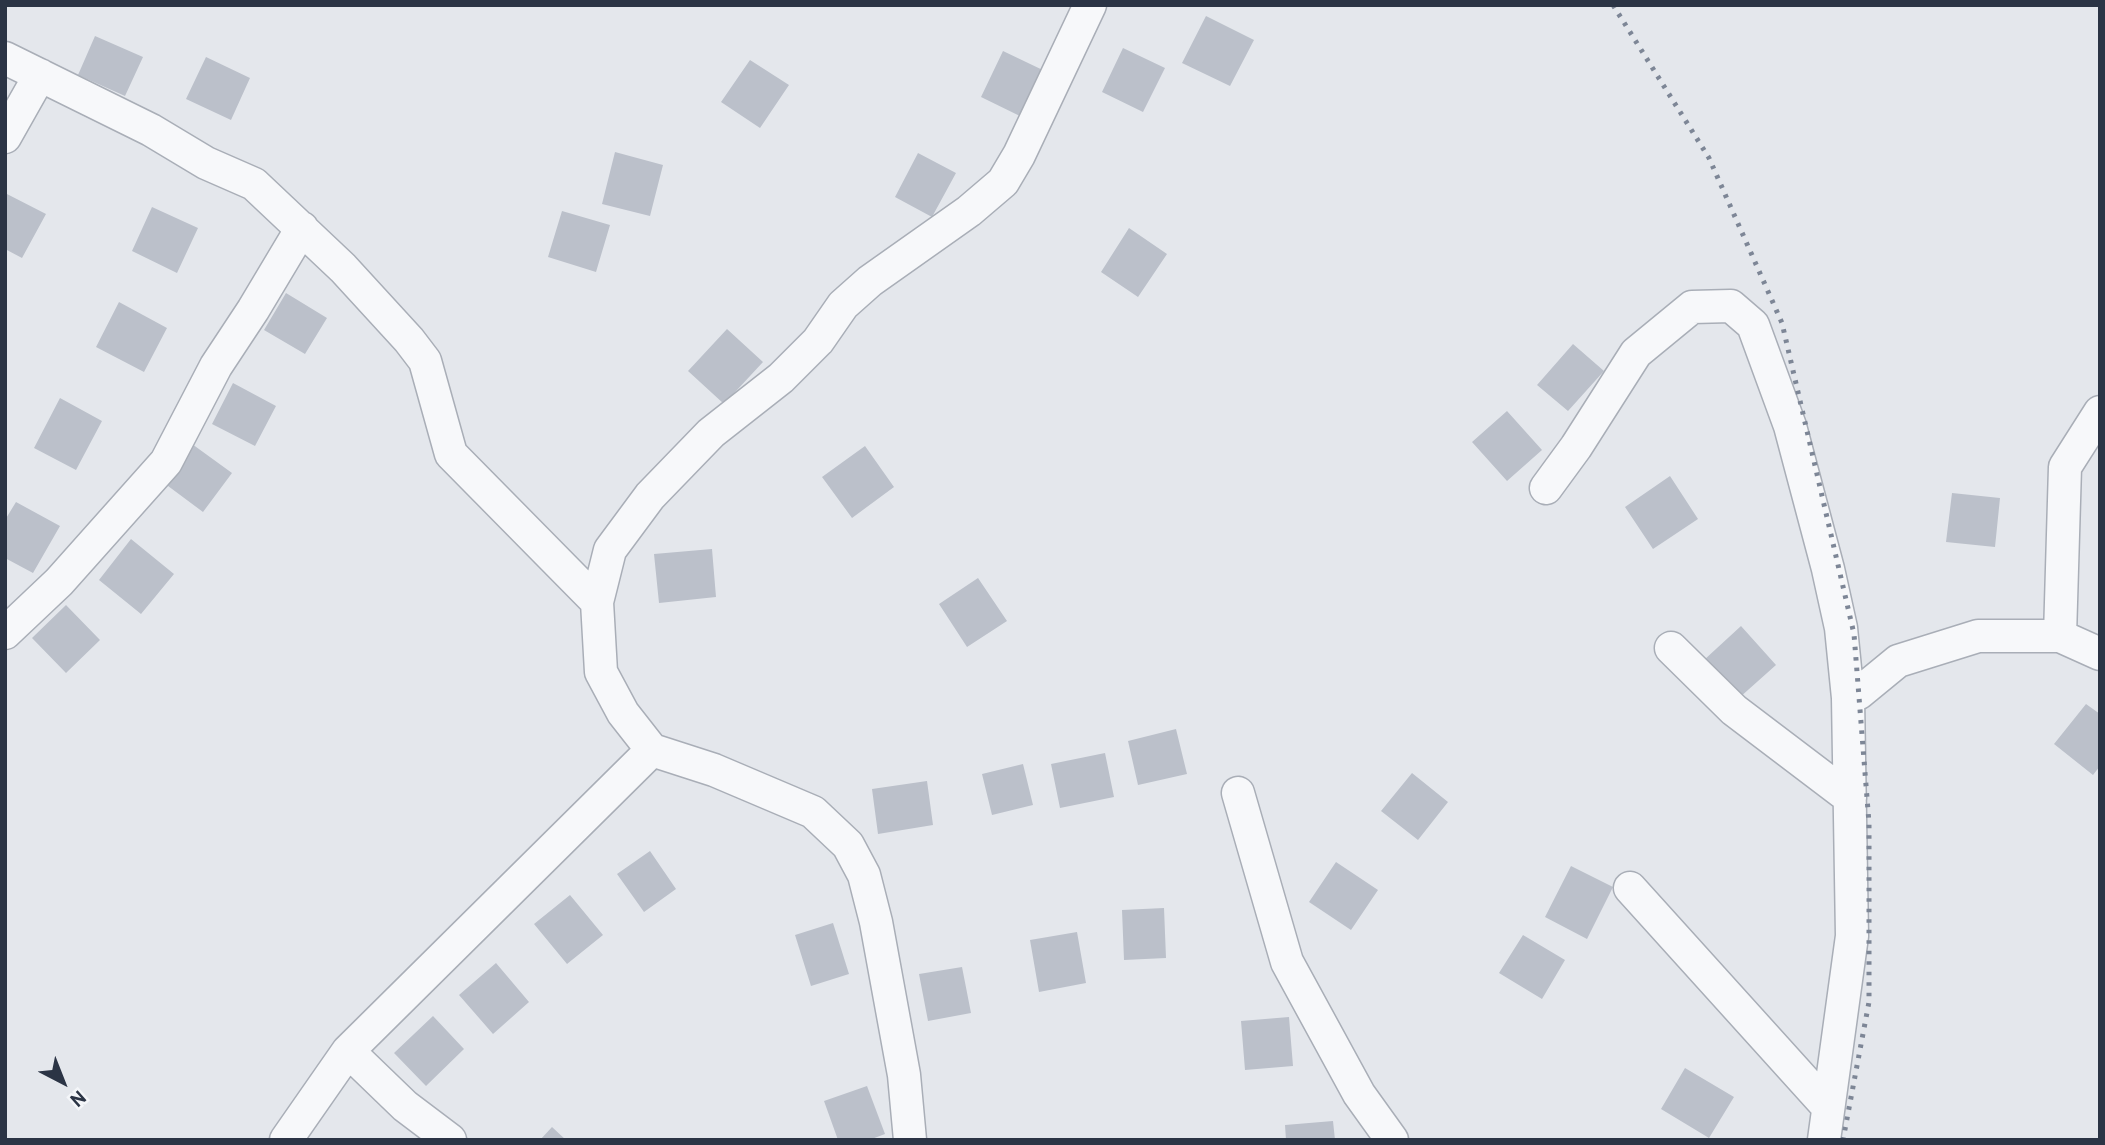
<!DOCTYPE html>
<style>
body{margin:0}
#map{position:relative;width:2105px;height:1145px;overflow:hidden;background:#e4e7ec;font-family:Overpass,sans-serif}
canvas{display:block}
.frame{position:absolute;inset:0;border:7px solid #2b3445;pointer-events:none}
.north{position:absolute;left:28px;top:1047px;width:70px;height:70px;-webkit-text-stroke:5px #f4f6f9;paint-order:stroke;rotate:138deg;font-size:19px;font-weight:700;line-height:28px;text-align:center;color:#2b3445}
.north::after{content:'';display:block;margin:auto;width:24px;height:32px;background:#2b3445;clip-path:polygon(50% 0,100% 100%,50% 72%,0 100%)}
</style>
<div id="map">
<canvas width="2105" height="1145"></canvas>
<div class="frame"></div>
<div class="north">N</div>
</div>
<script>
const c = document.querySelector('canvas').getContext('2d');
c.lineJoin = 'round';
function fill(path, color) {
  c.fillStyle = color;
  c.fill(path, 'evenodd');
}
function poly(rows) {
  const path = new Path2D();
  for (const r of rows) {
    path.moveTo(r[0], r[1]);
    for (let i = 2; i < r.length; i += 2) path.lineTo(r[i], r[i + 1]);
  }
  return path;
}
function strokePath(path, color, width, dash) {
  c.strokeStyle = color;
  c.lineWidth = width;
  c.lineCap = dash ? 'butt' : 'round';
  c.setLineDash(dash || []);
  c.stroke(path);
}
fill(poly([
 [1206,16,1254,40,1230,86,1182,63],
 [95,36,143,57,125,96,78,75],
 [1123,48,1165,68,1143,112,1102,92],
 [1003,51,1049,73,1026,119,981,97],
 [206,57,250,78,231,120,186,99],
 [750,60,789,85,760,128,721,102],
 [615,152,663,165,650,216,602,204],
 [918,153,956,173,932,217,895,197],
 [5,193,46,214,22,258,5,249],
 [152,207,198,228,177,273,132,251],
 [562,211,610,225,596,272,548,257],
 [1129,228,1167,254,1138,297,1101,272],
 [286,293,327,318,305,354,264,330],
 [119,302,167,328,144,372,96,347],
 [727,329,763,362,724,404,688,371],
 [1573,344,1604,371,1568,411,1537,385],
 [233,383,276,406,255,446,212,424],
 [60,398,102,421,76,470,34,448],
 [1507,411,1542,450,1507,481,1472,442],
 [192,444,232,473,203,512,164,483],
 [865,446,894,487,852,518,822,477],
 [1670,476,1698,519,1653,549,1625,507],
 [1952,493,2000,498,1995,547,1946,542],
 [16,502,60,526,33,573,5,558,5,520],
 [131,539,174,574,141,614,99,580],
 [712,549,716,597,659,603,654,554],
 [978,578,1007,621,967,647,939,604],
 [66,605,100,640,66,673,32,638],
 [1741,626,1776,665,1739,698,1704,660],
 [2086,704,2100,714,2100,766,2093,775,2054,744],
 [1176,729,1187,774,1138,785,1128,741],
 [1105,753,1114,797,1060,808,1051,764],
 [1023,764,1033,805,992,815,982,774],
 [1412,773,1448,802,1418,840,1381,811],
 [927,781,933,825,878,834,872,789],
 [650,851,676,889,644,912,617,874],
 [1336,862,1378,890,1351,930,1309,902],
 [1571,866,1613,887,1587,939,1545,917],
 [570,895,603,935,567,964,534,924],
 [1164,908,1166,958,1124,960,1122,910],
 [833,923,849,974,811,986,795,935],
 [1077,932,1086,983,1039,992,1030,940],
 [1523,935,1565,960,1542,999,1499,973],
 [496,963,529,1002,493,1034,459,995],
 [962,967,971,1013,928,1021,919,974],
 [433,1016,464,1049,426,1086,394,1053],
 [1289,1017,1293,1066,1245,1070,1241,1021],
 [1685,1068,1734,1097,1709,1138,1661,1109],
 [867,1086,885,1134,869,1140,838,1140,824,1101],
 [1333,1121,1335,1140,1286,1140,1285,1125],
 [552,1127,566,1140,540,1140]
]), '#bbc0ca');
const minor = poly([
 [5,58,151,130,206,163,254,184,343,268,409,340,425,361,451,454,597,602],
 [5,137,40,75],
 [1546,488,1576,447,1636,353,1692,307,1731,306,1753,325,1790,426,1828,569,1841,628,1848,698,1852,936,1824,1140],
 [5,633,59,582,166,462,216,366,253,310,302,228],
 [2060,636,2065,467,2100,412],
 [1671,648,1734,710,1850,798],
 [1848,698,1859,693,1898,661,1978,636,2060,636,2100,654],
 [1238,793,1287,962,1359,1094,1392,1140],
 [1630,888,1827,1106],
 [286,1140,348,1051],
 [450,1140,405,1106,348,1051,652,750],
 [910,1140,904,1075,876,922,864,875,848,845,813,812,714,770,652,750,623,713,601,672,597,602,610,550,650,496,711,433,781,378,818,341,843,305,870,281,969,211,1003,182,1019,155,1090,5]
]);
strokePath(minor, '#a9aeb7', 35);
strokePath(minor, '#f7f8fa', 32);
strokePath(poly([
 [1613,5,1709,158,1782,323,1854,634,1869,823,1869,1002,1843,1140]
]), '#7d8696', 5, [3.5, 7]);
</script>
